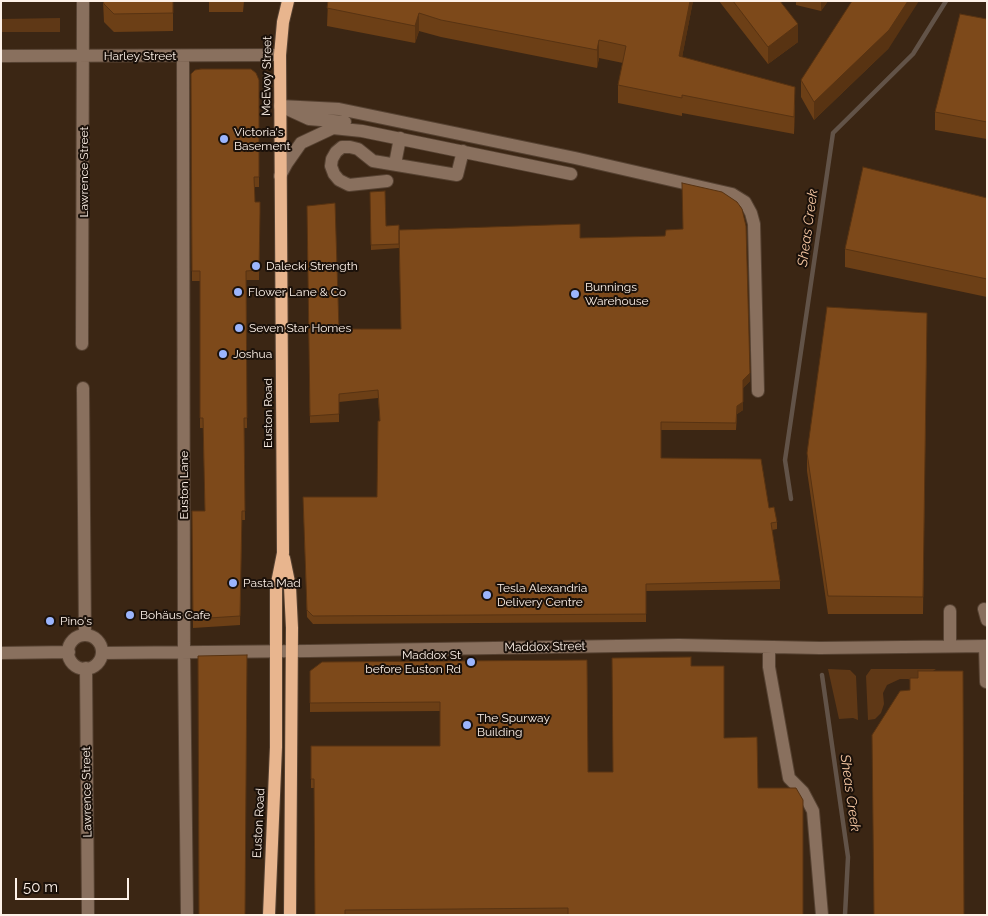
<!DOCTYPE html>
<meta charset="utf-8">
<style>
body{margin:0}
#map{position:relative;width:988px;height:916px;overflow:hidden;background:#3b2614;font-family:Raleway,sans-serif}
canvas{display:block}
.frame{position:absolute;inset:0;border:2px solid #fdf1e8;pointer-events:none}
.scale{position:absolute;left:15px;top:878px;width:114px;height:22px;box-sizing:border-box;border:2px solid #fdf1e8;border-top:0;padding-left:6px;font-size:15px;line-height:18px;white-space:nowrap;color:#fdf1e8;-webkit-text-stroke:4px #1b110a;paint-order:stroke}
</style>
<div id="map">
<canvas width="988" height="916"></canvas>
<div class="frame"></div>
<div class="scale">50 m</div>
</div>
<script>
const c = document.querySelector('canvas').getContext('2d');
c.lineJoin = 'round';
function fill(path, color) {
  c.fillStyle = color;
  c.fill(path, 'evenodd');
}
function poly(rows) {
  const path = new Path2D();
  for (const r of rows) {
    if (r.length === 3) {
      path.moveTo(r[0] + r[2], r[1]);
      path.arc(r[0], r[1], r[2], 0, 2 * Math.PI);
      continue;
    }
    path.moveTo(r[0], r[1]);
    for (let i = 2; i < r.length; i += 2) path.lineTo(r[i], r[i + 1]);
  }
  return path;
}
function strokePath(path, color, width, dash) {
  c.strokeStyle = color;
  c.lineWidth = width;
  c.lineCap = dash ? 'butt' : 'round';
  c.setLineDash(dash || []);
  c.stroke(path);
}
function write(font, color, halo, rows, align = 'center') {
  c.font = font + ' Raleway,sans-serif';
  c.lineWidth = 4;
  c.setLineDash([]);
  c.textBaseline = 'middle';
  c.strokeStyle = halo;
  c.fillStyle = color;
  for (const [text, x, y, turn = 0] of rows) {
    c.save();
    c.translate(x, y);
    c.rotate((+turn || 0) * Math.PI / 180);
    c.textAlign = isNaN(turn) ? turn : align;
    if (halo) c.strokeText(text, 0, 0);
    c.fillText(text, 0, 0);
    c.restore();
  }
}
fill(poly([
 [60,18,60,32,1,32,1,19],
 [828,669,850,670,856,676,858,720,853,718,839,719],
 [871,669,936,669,916,682,908,679,900,679,887,685,883,693,884,704,881,713,875,719,868,720,866,676]
]), '#5f3816');
strokePath(poly([
 [791,499,785,460,833,133,913,54,946,1],
 [822,675,848,857,845,915]
]), '#625348', 4.5);
const minor = poly([
 [1,56,280,55],
 [183,56,184,652,187,915],
 [280,106,339,109,575,158,732,194,745,202,751,213,754,224,758,391],
 [285,108,309,119,345,122],
 [395,164,400,138],
 [280,176,287,163,301,143,333,128,362,131,571,174],
 [387,181,349,185,339,180,334,174,331,166,332,159,336,152,342,147,350,147,358,149,373,161,457,175,463,151],
 [82,344,83,1],
 [83,388,85,635],
 [984,609,987,620],
 [950,611,950,646],
 [85,652,17],
 [985,646,986,682],
 [769,647,769,667,789,778,803,792,813,811,822,915],
 [1,653,69,652],
 [102,653,309,651,679,645,820,648,987,646],
 [86,668,88,915]
]);
const major = poly([
 [284,558,290,587,292,628,290,915],
 [269,915,276,747,276,588,283,553,280,55,283,22,288,1]
]);
strokePath(minor, '#564232', 14);
strokePath(major, '#564232', 14);
strokePath(minor, '#89705e', 12);
strokePath(major, '#e8b58e', 12);
fill(poly([
 [103,1,173,1,173,31,114,32,104,22],
 [209,1,244,1,243,12,209,12],
 [328,1,693,1,682,57,795,105,794,134,682,113,682,116,618,103,618,85,623,63,599,58,597,68,441,37,419,31,415,43,327,26],
 [719,1,780,1,798,42,768,64],
 [796,1,828,1,821,11,796,5],
 [987,19,987,139,935,130,935,112],
 [889,48,814,120,801,97,801,80],
 [191,74,259,80,259,187,255,187,255,202,260,202,259,280,246,280,247,428,244,428,245,520,242,520,240,625,193,628,192,511,205,511,203,428,200,428,200,281,192,281],
 [370,192,386,226,399,235,580,238,750,381,743,388,743,410,737,414,736,430,661,430,661,458,769,508,777,522,777,529,772,530,780,581,780,589,646,591,646,622,313,624,307,617,303,497,377,497,380,421,378,398,339,402,339,422,310,423,307,206,339,329,401,329,399,248,371,250],
 [987,198,987,297,845,267,845,249],
 [927,313,923,614,828,614,807,471,807,453],
 [587,660,588,772,613,772,691,666,724,738,758,788,803,915,315,915,314,788,311,788,311,746,440,746,440,711,310,712,310,671]
]), '#6c3f16');
fill(poly([
 [690,1,693,1,679,73,679,56],
 [821,1,828,1,821,11],
 [908,1,919,1,889,48,814,120,814,102],
 [419,13,419,31,415,43,415,26],
 [798,24,798,42,768,64,768,47],
 [599,40,599,58,597,68,597,50],
 [795,87,795,105,794,134,794,117],
 [750,373,750,381,743,388,743,380],
 [743,402,743,410,737,414,736,430,737,406]
]), '#583312');
const building = poly([
 [103,1,173,1,173,13,114,14,104,4,103,1],
 [328,1,690,1,679,56,795,87,794,117,682,95,682,98,618,85,626,46,599,40,597,50,441,20,419,13,415,26,327,8,328,1],
 [733,1,780,1,798,24,768,47,733,1],
 [852,1,908,1,889,30,814,102,801,80,852,1],
 [960,14,987,19,987,122,935,112,960,14],
 [201,69,251,69,256,73,259,80,259,177,254,177,255,202,260,202,260,213,259,270,246,271,247,418,244,418,245,511,242,511,240,616,193,619,192,511,205,511,203,418,200,418,200,271,192,271,191,74,195,70,201,69],
 [863,167,987,198,987,279,845,249,863,167],
 [682,183,722,192,737,202,742,209,746,226,750,373,743,380,743,402,737,406,736,423,661,422,661,458,761,459,769,508,774,507,777,522,771,523,780,581,646,584,646,614,313,616,307,610,303,497,377,497,378,421,380,421,378,390,339,394,339,414,310,416,307,206,335,203,339,329,401,329,399,230,580,224,580,238,665,236,666,230,683,229,682,183],
 [385,191,386,226,399,225,399,244,371,245,370,192,385,191],
 [827,307,927,313,923,597,828,596,807,453,827,307],
 [247,655,245,915,199,915,198,656,247,655],
 [691,657,691,666,724,666,724,738,757,737,758,788,796,788,803,800,803,915,568,915,568,908,345,910,345,915,315,915,314,779,311,779,311,746,440,746,440,702,310,703,310,671,322,662,587,660,588,772,613,772,612,658,691,657],
 [918,671,963,671,964,915,874,915,872,735,900,691,910,690,910,678,918,678,918,671]
]);
fill(building, '#7d491a');
strokePath(building, '#583312', 1);
for (const [x, y, r, color] of [
 [224,139,5,"#9bb5fd"],
 [256,266,5,"#9bb5fd"],
 [238,292,5,"#9bb5fd"],
 [575,294,5,"#9bb5fd"],
 [239,328,5,"#9bb5fd"],
 [223,354,5,"#9bb5fd"],
 [233,583,5,"#9bb5fd"],
 [487,595,5,"#9bb5fd"],
 [130,615,5,"#9bb5fd"],
 [50,621,5,"#9bb5fd"],
 [471,662,5,"#9bb5fd"],
 [467,725,5,"#9bb5fd"]
]) {
  const dot = new Path2D();
  dot.arc(x, y, r, 0, 2 * Math.PI);
  c.fillStyle = color;
  c.fill(dot);
  strokePath(dot, '#1b110a', 2);
}
write('12px', '#fdf1e8', '#1b110a', [
 ["Harley Street",140,56],
 ["McEvoy Street",267,76,-89],
 ["Lawrence Street",84,172,-90],
 ["Euston Road",268,413,-90],
 ["Euston Lane",184,485,-90],
 ["Maddox Street",545,647,-1],
 ["Lawrence Street",87,792,-91],
 ["Euston Road",259,823,-87]
]);
write('12px', '#fdf1e8', '#1b110a', [
 ["Victoria's",234,132],
 ["Basement",234,146],
 ["Dalecki Strength",266,266],
 ["Bunnings",585,287],
 ["Warehouse",585,301],
 ["Flower Lane & Co",248,292],
 ["Seven Star Homes",249,328],
 ["Joshua",233,354],
 ["Pasta Mad",243,583],
 ["Tesla Alexandria",497,588],
 ["Delivery Centre",497,602],
 ["Bohäus Cafe",140,615],
 ["Pino's",60,621],
 ["Maddox St",461,655,"right"],
 ["before Euston Rd",461,669,"right"],
 ["The Spurway",477,718],
 ["Building",477,732]
], 'left');
write('italic 14px', '#f7c7a2', '#1b110a', [
 ["Sheas Creek",808,228,-82],
 ["Sheas Creek",850,793,82]
]);
</script>
